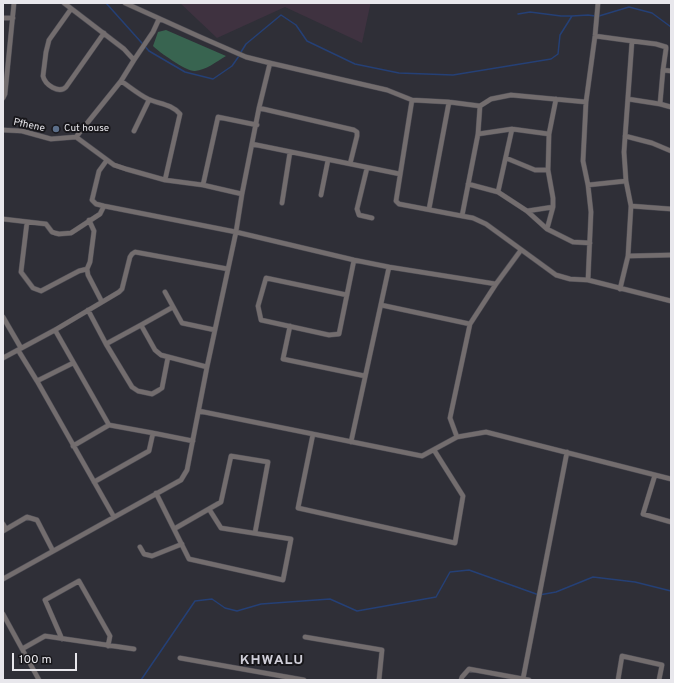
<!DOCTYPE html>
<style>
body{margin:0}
#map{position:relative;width:674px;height:683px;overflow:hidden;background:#2f2f37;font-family:Overpass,sans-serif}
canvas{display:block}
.frame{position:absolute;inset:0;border:4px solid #e8e7ec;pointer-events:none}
.scale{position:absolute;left:12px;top:653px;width:65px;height:18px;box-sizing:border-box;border:2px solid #e8e7ec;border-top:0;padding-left:5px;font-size:12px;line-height:14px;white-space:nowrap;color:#e8e7ec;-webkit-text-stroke:3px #18171b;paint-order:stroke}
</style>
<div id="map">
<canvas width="674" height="683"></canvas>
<div class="frame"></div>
<div class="scale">100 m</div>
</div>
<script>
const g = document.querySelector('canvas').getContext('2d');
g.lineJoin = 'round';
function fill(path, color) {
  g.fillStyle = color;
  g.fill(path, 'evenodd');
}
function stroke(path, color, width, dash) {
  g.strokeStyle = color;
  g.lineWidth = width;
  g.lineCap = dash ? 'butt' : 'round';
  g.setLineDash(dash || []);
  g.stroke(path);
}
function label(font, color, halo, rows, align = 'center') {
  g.font = font + ' Overpass,sans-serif';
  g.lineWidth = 4;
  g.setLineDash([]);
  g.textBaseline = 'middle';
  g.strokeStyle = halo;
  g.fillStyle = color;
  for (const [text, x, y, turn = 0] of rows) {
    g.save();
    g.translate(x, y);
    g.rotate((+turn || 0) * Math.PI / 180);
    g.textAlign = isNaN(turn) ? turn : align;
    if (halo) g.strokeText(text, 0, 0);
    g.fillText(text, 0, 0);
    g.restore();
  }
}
fill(new Path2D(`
 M180,3H370V6L362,43L285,7L217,38Z`), '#3f3240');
fill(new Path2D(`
 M166,30L226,56C216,62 206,70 195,71C187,72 159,52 153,46L158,32Z`), '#386450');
stroke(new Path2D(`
 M106,3L149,51L185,72L213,79L232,66L239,56
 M518,14L530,12L561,16H572
 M599,16L629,7L652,13L671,27
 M241,52L246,44L281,15L296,25L307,41L355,64L399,73L453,75L551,59L558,54L560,35L572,16L588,15L595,16
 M141,680L195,601L212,599L225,608L237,611L261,604L330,599L357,611L436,597L450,572L469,570L539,595L556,592L593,577L635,582L671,591`), '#254076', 1.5);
const minor = new Path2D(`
 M64,3L124,49L134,60
 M125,3L198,36L246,57L270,63L387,90L412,100
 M71,9L49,40L46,52L43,76C45,85 59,94 66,87L104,33
 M3,18H13
 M595,36L632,41L656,44L666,47V49L663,70L660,104
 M663,70L671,71
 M121,81C130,87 138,94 148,99C159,104 172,104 180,114L165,180
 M3,98L5,94L14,3
 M628,99L660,104L671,107
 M586,102L511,95L491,99L480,106L449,102L412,100L396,201L399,204L462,216L473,218L486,224L556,275L570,279L588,280L671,301
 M259,108L354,130L357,132V136L350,164
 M3,130L22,131L51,139L76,137
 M134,131L149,100
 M478,134L512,129L549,134
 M625,136L652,143L671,151
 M76,137L114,165L126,169L165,180L203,185L242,194
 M76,137L121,81L134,60L153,32L159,19
 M252,144L400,174
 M506,158L535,170H548
 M107,160L99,171L92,200L96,204L104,206L236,232L354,260L389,267L496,284L521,250
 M367,168L357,209L359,215L372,218
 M468,184L498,192L527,211L547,229L573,242L590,243
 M203,185L218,117L257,125
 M588,185L626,181
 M498,192L512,129
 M321,195L328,160
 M282,203L290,152
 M631,206L671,209
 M429,209L449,102
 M527,211L553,207
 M462,216L478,134L480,106
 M3,219L46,224L52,232L55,233L59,234L71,233L100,214L104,206
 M89,220L94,231L90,262L87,269L88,275L102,302
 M27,222L21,272L33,288L41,291L79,271L87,269
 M547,229L553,207V198L548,170L549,134L556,99
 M628,256L671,255
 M588,280L591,212L588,185L583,161L586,102L595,36L598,3
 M620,289L628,256L631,206L626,181L624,152L632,41
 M165,292L182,323L215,330
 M347,295L266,278L258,306L261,320L329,335L339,334L354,260
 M381,305L470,324L450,418L457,437
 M88,310L106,344L141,325L173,307
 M3,317L21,348
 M470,324L496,284
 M141,325L155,350L161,355L207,367
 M290,326L283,359L365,376
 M55,330L109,425L153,433L193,441
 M106,344L132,387L138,391L152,394L159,390L162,388L168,357
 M18,350L37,381
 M3,358L55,330L119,292L122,289L130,257L132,254L135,252L228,269
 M73,363L37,381L114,517
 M199,411L422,456L457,437L486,432L671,479
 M313,434L298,508L455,543L463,496L434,450
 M351,442L389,267
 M73,446L109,425
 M655,475L643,514L671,522
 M94,482L149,451L153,433
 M156,493L189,559L283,580L291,539L221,528L209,509
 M3,524L6,529
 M174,529L221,502L231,456L268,462L255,533
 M3,531L27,517L37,520L53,551
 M140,547L144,554L152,556L182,544
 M3,579L181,480L187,470L207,367L236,232L242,194L259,108L270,63
 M3,614L39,680
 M305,637L382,650L379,680
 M62,639L45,600L79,581L110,636L108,646
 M22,649L45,636L134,649
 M180,658L304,680
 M523,679L567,452
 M461,680L462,677L469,669L529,680
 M618,680L622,656L662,665L659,680`);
stroke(minor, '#4d4c54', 5.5);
stroke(minor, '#736d6e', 4.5);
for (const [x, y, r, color] of [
 [56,129,4,"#5c6f8a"]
]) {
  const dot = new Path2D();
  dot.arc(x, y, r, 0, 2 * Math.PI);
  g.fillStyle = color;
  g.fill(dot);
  stroke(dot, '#18171b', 1.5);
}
label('10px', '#e8e7ec', '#18171b', [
 ["Pfhene",29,126,12]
]);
label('10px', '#e8e7ec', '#18171b', [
 ["Cut house",64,129]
], 'left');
g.letterSpacing = '1px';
label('bold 14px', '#d0cfd9', '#18171b', [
 ["KHWALU",272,661]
]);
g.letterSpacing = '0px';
</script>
